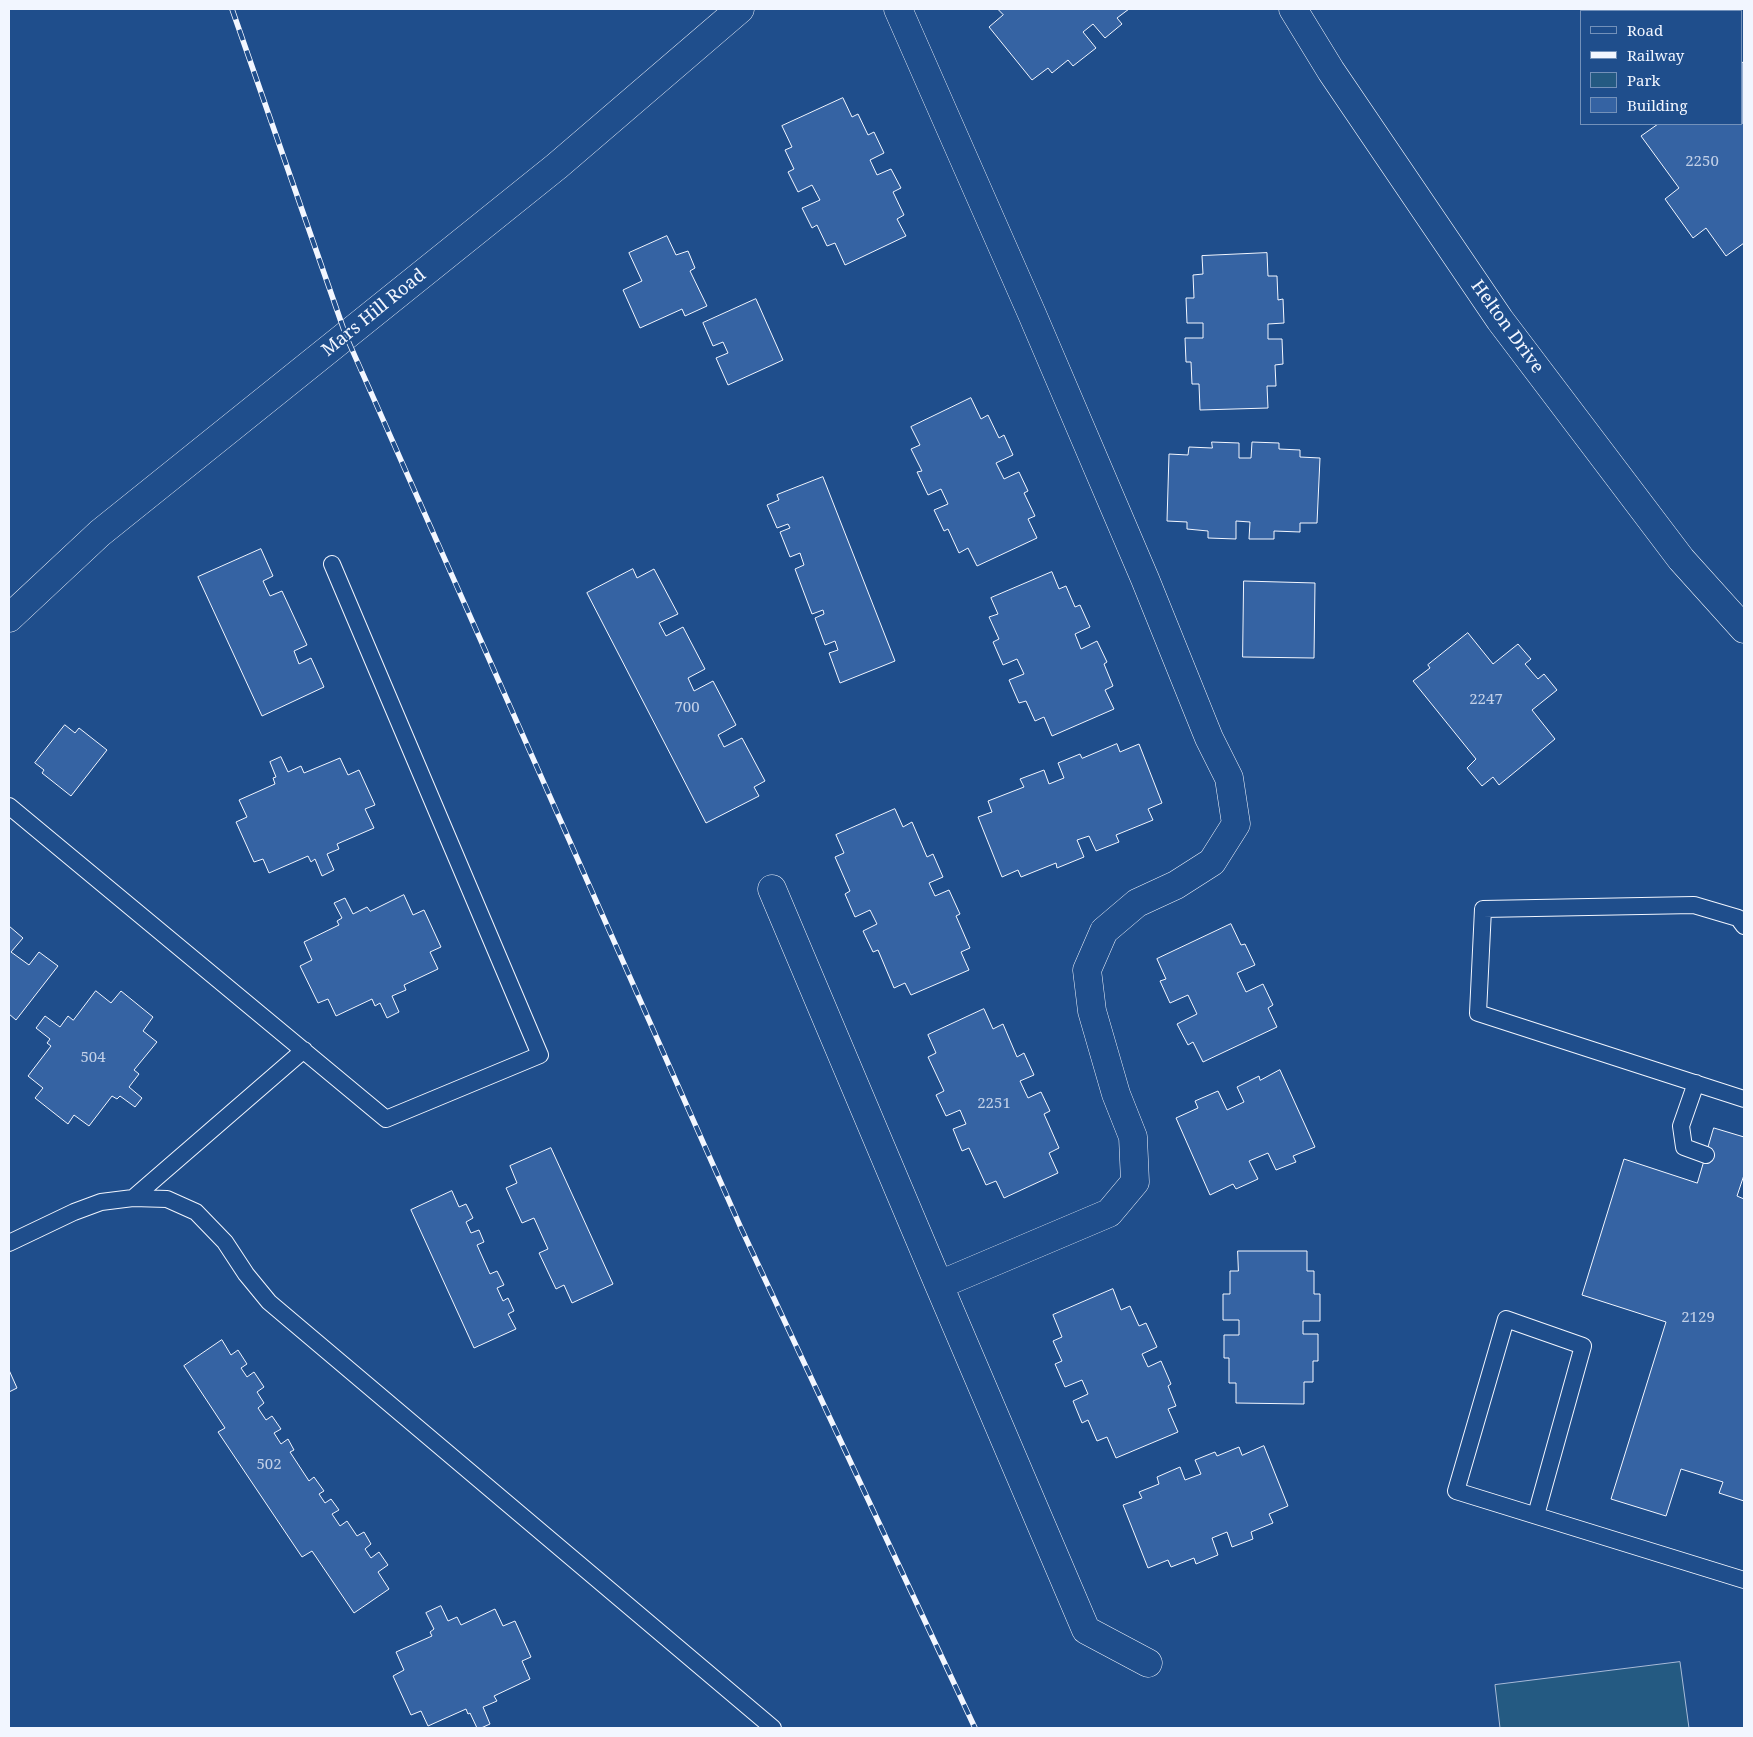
<!DOCTYPE html>
<style>
body{margin:0}
#map{position:relative;width:1753px;height:1737px;overflow:hidden;background:#1f4e8c;font-family:"Noto Serif",serif}
canvas{display:block}
.frame{position:absolute;inset:0;border:10px solid #f2f6ff;pointer-events:none}
.legend{position:absolute;left:1580px;top:10px;width:162px;height:115px;box-sizing:border-box;background:#1f4e8c;border:1px solid #7391ba;margin:0;padding:6px 9px;list-style:none;font-size:15px;color:#f2f6ff}
.legend li{display:flex;align-items:center;gap:10px;height:25px}
.legend b{width:25px;border:1px solid #7391ba}
</style>
<div id="map">
<canvas width="1753" height="1737"></canvas>
<div class="frame"></div>
<ul class="legend">
<li><b style="height:6px;background:#1f4e8c"></b>Road</li>
<li><b style="height:6px;background:#f2f6ff"></b>Railway</li>
<li><b style="height:14px;background:#245a82"></b>Park</li>
<li><b style="height:14px;background:#3563a3"></b>Building</li>
</ul>
</div>
<script>
const g = document.querySelector('canvas').getContext('2d');
g.lineJoin = 'round';
function fill(path, color) {
  g.fillStyle = color;
  g.fill(path, 'evenodd');
}
function stroke(path, color, width, dash) {
  g.strokeStyle = color;
  g.lineWidth = width;
  g.lineCap = dash ? 'butt' : 'round';
  g.setLineDash(dash || []);
  g.stroke(path);
}
function label(font, color, halo, rows, align = 'center') {
  g.font = font + ' "Noto Serif",serif';
  g.lineWidth = 4;
  g.setLineDash([]);
  g.textBaseline = 'middle';
  g.strokeStyle = halo;
  g.fillStyle = color;
  for (const [text, x, y, turn = 0] of rows) {
    g.save();
    g.translate(x, y);
    g.rotate((+turn || 0) * Math.PI / 180);
    g.textAlign = isNaN(turn) ? turn : align;
    if (halo) g.strokeText(text, 0, 0);
    g.fillText(text, 0, 0);
    g.restore();
  }
}
const green = new Path2D(`
 M1680,1662L1689,1728H1500L1495,1685Z`);
fill(green, '#245a82');
stroke(green, '#a8bbd7', 1);
const building = new Path2D(`
 M998,9H1129L1117,18L1122,24L1105,38L1093,24L1083,32L1096,48L1073,66L1068,60L1052,73L1048,68L1032,80L989,27L1003,15Z
 M1744,62V243L1726,256L1706,228L1693,238L1665,199L1679,188L1641,136L1658,124H1742V63Z
 M843,98L852,117L858,114L868,135L874,132L884,153L870,160L877,175L891,169L901,188L893,192L904,215L897,219L906,236L845,265L835,243L827,246L817,225L812,228L802,208L820,200L812,185L798,192L788,172L794,169L785,150L792,147L782,126Z
 M667,236L676,255L688,251L695,268L690,271L707,306L685,316L682,309L640,328L623,290L642,281L629,253Z
 M1267,253L1268,276H1277L1278,300L1283,299L1284,323L1268,324V339H1282L1283,364L1275,365L1276,386H1267L1268,408L1200,410L1199,384H1192L1191,362H1186L1185,338H1203V323H1187L1186,298H1194L1193,275L1203,274L1202,256Z
 M756,299L783,360L728,385L716,358L728,353L723,342L713,346L703,323Z
 M971,398L981,419L988,415L999,438L1004,435L1013,455L996,463L1004,479L1019,472L1028,491L1024,493L1035,516L1028,519L1037,538L977,566L968,548L959,553L948,529L944,531L934,510L948,504L941,489L928,495L917,472L922,471L911,449L920,445L911,427Z
 M1212,442L1239,443V458H1251L1252,442L1279,443V449L1300,450V457L1320,458L1317,523H1300V532L1274,531V539H1249L1250,522L1236,521V539L1208,538V531L1187,529V522L1167,521L1169,454L1188,455L1189,447L1212,448Z
 M823,477L895,661L840,683L829,653L838,650L835,641L825,645L815,618L824,614L823,610L812,614L795,569L804,565L800,553L790,557L780,532L790,528L788,524L777,528L767,505L779,500L777,495Z
 M261,549L273,576L263,581L270,596L282,591L307,645L294,651L299,664L311,658L324,687L262,716L198,577Z
 M633,569L637,578L654,569L678,614L659,623L666,636L683,627L705,669L688,678L694,691L713,681L736,725L718,735L724,747L742,738L765,781L754,787L759,796L706,823L587,593Z
 M1052,572L1059,589L1066,586L1075,607L1080,605L1090,627L1075,634L1081,649L1097,641L1107,662L1104,664L1113,686L1105,690L1114,709L1052,736L1044,717L1035,721L1026,701L1019,703L1009,680L1024,674L1017,659L1003,665L993,642L999,639L989,617L998,614L991,598Z
 M1244,581L1315,583L1314,658L1243,657Z
 M1468,633L1493,664L1518,644L1531,659L1525,664L1538,679L1544,674L1557,690L1532,710L1555,739L1499,785L1493,777L1482,786L1467,768L1476,759L1413,681L1430,668L1428,665Z
 M65,725L75,733L79,728L107,750L71,796L42,773L44,770L35,763Z
 M1117,744L1120,752L1139,744L1162,803L1148,809L1153,820L1116,835L1119,842L1096,851L1089,836L1077,840L1084,857L1057,868L1056,863L1021,877L1018,870L1002,877L978,817L992,812L988,801L1024,787L1020,779L1044,770L1049,784L1064,778L1058,763L1080,754L1082,758Z
 M281,757L288,772L301,766L304,773L340,758L348,775L359,770L375,805L365,809L374,828L337,844L339,849L327,854L334,870L322,876L315,859L311,862L308,856L269,873L263,859L254,862L236,822L247,817L239,800L275,784L273,778L276,777L270,762Z
 M895,809L903,827L912,822L927,857L933,854L943,877L929,883L935,896L949,890L960,914L956,916L970,948L961,952L969,970L911,995L905,983L894,988L878,950L873,952L863,931L877,924L870,910L855,917L845,894L850,891L835,857L844,853L836,835Z
 M404,895L413,915L424,910L441,947L430,952L438,969L404,985L406,990L392,996L399,1012L387,1018L380,1003L375,1006L372,999L336,1016L328,999L318,1003L300,966L312,960L304,942L339,925L337,921L342,918L334,903L345,898L353,914L367,907L370,911Z
 M1231,924L1241,945L1245,944L1255,965L1237,973L1246,992L1263,984L1273,1005L1268,1008L1277,1027L1203,1062L1193,1042L1188,1045L1177,1024L1197,1014L1188,995L1170,1003L1160,981L1166,979L1157,959Z
 M9,926L23,938L11,952L29,965L39,952L58,966L16,1020L9,1014Z
 M96,991L111,1003L121,991L153,1017L143,1031L157,1042L134,1070L139,1074L129,1087L142,1098L135,1107L120,1096L117,1099L112,1096L89,1126L74,1115L68,1124L35,1098L43,1088L28,1076L51,1046L47,1043L50,1039L36,1028L45,1016L60,1027L68,1016L73,1020Z
 M984,1009L993,1029L1003,1024L1017,1057L1024,1053L1034,1075L1020,1081L1028,1098L1041,1092L1050,1111L1044,1114L1059,1148L1049,1153L1058,1173L1004,1198L996,1181L986,1185L969,1148L962,1151L953,1129L966,1124L960,1110L946,1116L936,1095L944,1091L928,1057L936,1053L928,1035Z
 M1280,1070L1315,1147L1293,1156L1296,1162L1276,1170L1268,1153L1249,1161L1258,1179L1236,1189L1233,1184L1210,1195L1176,1118L1198,1108L1195,1101L1218,1091L1227,1110L1244,1102L1237,1087L1259,1076L1260,1080Z
 M1714,1128L1744,1137V1175L1737,1196L1744,1199V1501L1719,1493L1723,1482L1681,1469L1666,1516L1611,1499L1666,1322L1582,1295L1624,1159L1697,1183Z
 M551,1148L613,1284L572,1303L564,1285L556,1289L539,1253L548,1249L534,1218L522,1223L506,1188L517,1183L510,1166Z
 M452,1191L459,1207L466,1204L473,1218L466,1222L471,1233L479,1230L484,1242L477,1245L490,1274L497,1271L504,1285L497,1288L503,1301L508,1298L514,1311L508,1314L516,1329L474,1348L411,1210Z
 M1238,1251H1307V1271H1314V1294H1320V1321H1303V1334H1318V1361H1313V1382H1304V1404L1236,1403V1383H1229V1358H1224V1335H1239V1320H1223V1294H1230V1271H1238Z
 M1113,1289L1121,1310L1130,1306L1139,1326L1146,1323L1157,1347L1142,1354L1148,1367L1161,1361L1171,1384L1168,1386L1176,1406L1168,1409L1178,1432L1116,1458L1107,1437L1097,1441L1088,1420L1082,1423L1073,1401L1088,1394L1082,1380L1065,1387L1055,1364L1062,1361L1053,1341L1062,1337L1053,1315Z
 M222,1340L231,1355L238,1350L247,1364L241,1368L247,1377L254,1372L264,1387L257,1392L264,1403L258,1408L266,1420L272,1416L281,1429L274,1433L281,1444L288,1439L294,1450L290,1452L309,1481L314,1477L324,1491L319,1494L325,1503L331,1499L339,1510L332,1514L340,1526L347,1521L357,1536L364,1532L371,1544L365,1549L371,1558L379,1552L388,1565L378,1572L389,1589L354,1613L312,1551L302,1557L218,1432L225,1428L184,1366Z
 M9,1370L17,1388L9,1392Z
 M1264,1446L1288,1506L1269,1514L1273,1523L1251,1532L1253,1539L1232,1547L1227,1532L1212,1538L1218,1555L1196,1564L1194,1558L1171,1567L1168,1560L1148,1568L1123,1505L1142,1498L1139,1492L1159,1484L1157,1477L1180,1467L1185,1480L1201,1474L1195,1460L1215,1452L1217,1456L1239,1447L1242,1455Z
 M441,1606L448,1621L457,1617L461,1625L495,1609L503,1626L515,1621L531,1657L522,1661L530,1679L494,1696L497,1701L483,1707L490,1724L481,1728H477L470,1713L468,1714L466,1709L428,1726L421,1711L411,1715L393,1676L404,1670L396,1652L432,1636L430,1632L434,1629L426,1613Z`);
fill(building, '#3563a3');
stroke(building, '#f2f6ff', 1);
const service = new Path2D(`
 M9,806L386,1119L540,1055L332,564
 M1744,926L1738,918L1694,905L1483,909L1478,1013L1744,1099
 M1696,1083L1681,1126L1684,1147L1706,1155
 M133,1198L304,1050
 M9,1243L74,1212L101,1202L133,1198L167,1199L196,1212L225,1242L246,1274L269,1302L773,1728
 M1536,1515L1583,1346L1506,1319L1456,1491L1744,1580`);
const minor = new Path2D(`
 M898,9L1032,314L1145,579L1209,738L1229,778L1236,824L1212,862L1176,885L1137,903L1104,931L1087,970L1092,1011L1116,1094L1133,1137L1135,1182L1109,1213L939,1285L1086,1630L1148,1663
 M772,889L939,1285`);
const tertiary = new Path2D(`
 M9,618L100,533L557,166L740,9`);
const primary = new Path2D(`
 M1293,9L1331,71L1500,320L1681,559L1744,629`);
stroke(service, '#f2f6ff', 18);
stroke(minor, '#f2f6ff', 29);
stroke(tertiary, '#f2f6ff', 29);
stroke(primary, '#f2f6ff', 29);
stroke(service, '#1f4e8c', 16);
stroke(minor, '#1f4e8c', 28);
stroke(tertiary, '#1f4e8c', 28);
stroke(primary, '#1f4e8c', 28);
const rail = new Path2D(`
 M232,9L346,336L741,1228L975,1728`);
stroke(rail, '#f2f6ff', 5.5);
stroke(rail, '#1f4e8c', 4, [11]);
label('15px', '#c3d1e8', null, [
 ["2250",1702,162],
 ["2247",1486,700],
 ["700",687,708],
 ["504",93,1058],
 ["2251",994,1104],
 ["2129",1698,1318],
 ["502",269,1465]
]);
label('18px', '#f2f6ff', '#1f4e8c', [
 ["Mars Hill Road",374,313,-39],
 ["Helton Drive",1507,327,54]
]);
</script>
